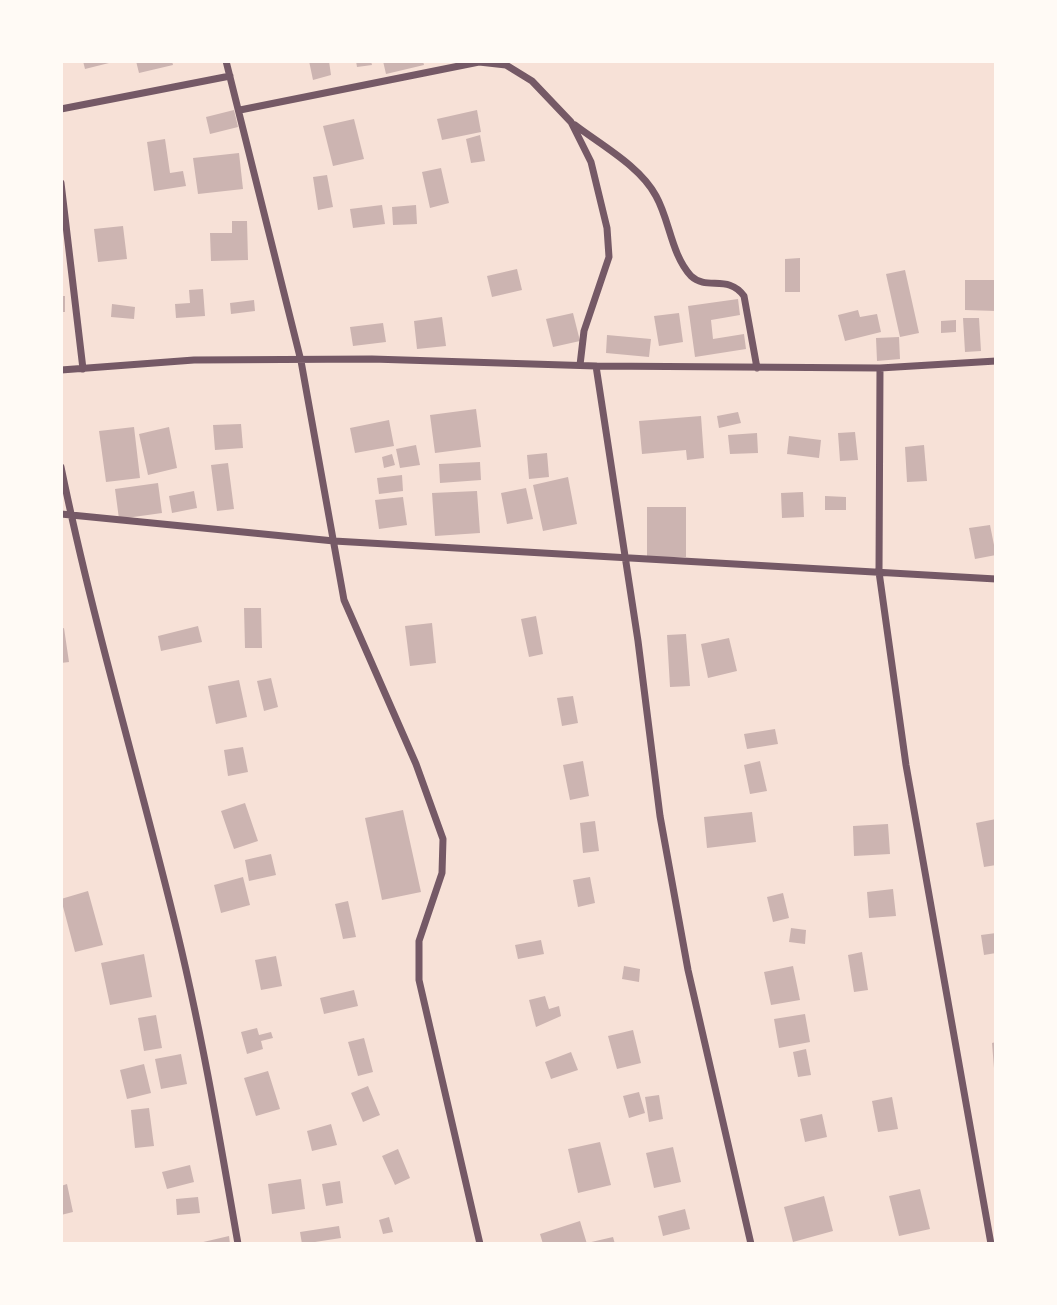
<!DOCTYPE html>
<style>
body{margin:0}
#map{position:relative;width:1057px;height:1305px;overflow:hidden;background:#f7e1d7;font-family:Overpass,sans-serif}
canvas{display:block}
.frame{position:absolute;inset:0;border:63px solid #fffaf5;pointer-events:none}
</style>
<div id="map">
<canvas width="1057" height="1305"></canvas>
<div class="frame"></div>
</div>
<script>
const g = document.querySelector('canvas').getContext('2d');
g.lineJoin = 'round';
function fill(path, color) {
  g.fillStyle = color;
  g.fill(path, 'evenodd');
}
function stroke(path, color, width, dash) {
  g.strokeStyle = color;
  g.lineWidth = width;
  g.lineCap = dash ? 'butt' : 'round';
  g.setLineDash(dash || []);
  g.stroke(path);
}
fill(new Path2D(`
 M83,61H113V62L85,69Z
 M136,61H172L173,65L139,73Z
 M309,61H329L331,75L313,80Z
 M356,61H371L372,65L357,67Z
 M383,61H423L424,65L386,74Z
 M234,110L238,127L210,134L206,117Z
 M477,110L481,132L442,140L437,119Z
 M354,119L364,159L333,166L323,126Z
 M480,135L485,161L471,163L466,139Z
 M165,139L170,173L183,171L186,186L154,191L147,142Z
 M239,153L243,189L198,194L193,158Z
 M441,168L449,203L430,208L422,172Z
 M327,175L333,207L318,210L313,177Z
 M382,205L385,224L353,228L350,209Z
 M416,205L417,224L393,225L392,207Z
 M232,221H247L248,260L211,261L210,233H232Z
 M123,226L127,259L98,262L94,229Z
 M800,258V292H785V259Z
 M517,269L522,290L492,297L487,276Z
 M905,270L919,333L900,337L886,274Z
 M965,280H996V311L965,310Z
 M203,289L205,316L176,318L175,304L190,303L189,290Z
 M61,296H65V312H61Z
 M738,299L740,315L711,320L713,339L744,334L746,349L695,357L688,306Z
 M254,300L255,311L231,314L230,303Z
 M112,304L135,307L134,319L111,317Z
 M858,310L860,317L877,314L881,332L845,341L838,315Z
 M573,313L580,341L553,347L546,319Z
 M679,313L683,342L659,346L654,316Z
 M442,317L446,346L417,349L414,321Z
 M963,318H979L981,351L965,352Z
 M956,320V332L941,333V321Z
 M383,323L386,342L353,346L350,327Z
 M607,335L651,339L649,357L606,353Z
 M899,337L900,359L877,361L876,338Z
 M476,409L481,447L435,453L430,415Z
 M738,412L741,423L719,428L717,416Z
 M701,416L704,458L687,460L686,450L642,454L639,421Z
 M389,420L394,446L355,453L350,428Z
 M241,424L243,448L215,450L213,425Z
 M134,427L140,478L106,482L99,431Z
 M169,427L177,468L148,475L139,434Z
 M855,432L858,460L840,461L838,433Z
 M757,433L758,453L730,454L728,435Z
 M789,436L821,440L819,458L787,454Z
 M416,445L420,465L400,468L396,449Z
 M924,445L927,481L907,482L905,447Z
 M547,453L549,477L529,479L527,455Z
 M392,454L395,465L384,468L382,457Z
 M480,462L481,480L440,483L439,464Z
 M228,463L234,509L217,511L211,465Z
 M402,475L403,491L379,494L377,478Z
 M568,477L577,524L543,531L533,485Z
 M158,483L162,513L119,519L115,489Z
 M526,488L533,519L507,524L501,493Z
 M194,491L197,508L172,513L169,496Z
 M477,491L480,533L435,536L432,493Z
 M803,492L804,517L782,518L781,493Z
 M825,496L846,497V510H825Z
 M403,497L407,525L379,529L375,500Z
 M647,507H686V557H647Z
 M990,525L996,555L975,559L969,528Z
 M244,608H261L262,648H245Z
 M536,616L543,654L529,657L521,619Z
 M432,623L436,663L410,666L405,626Z
 M198,626L202,642L161,651L158,636Z
 M64,628L69,662L61,663V629Z
 M686,634L690,686L670,687L667,635Z
 M729,638L737,671L708,678L701,644Z
 M271,678L278,707L264,711L257,681Z
 M239,680L247,717L216,724L208,686Z
 M573,696L578,723L562,726L557,698Z
 M775,729L778,744L747,749L744,734Z
 M243,747L248,772L228,776L224,750Z
 M583,761L589,796L570,800L563,765Z
 M760,761L767,791L750,794L744,765Z
 M245,803L258,841L234,849L221,811Z
 M403,810L421,892L382,900L365,818Z
 M752,812L756,842L707,848L704,817Z
 M996,819V865L984,867L976,823Z
 M595,821L599,851L583,853L580,823Z
 M888,824L890,854L854,856L853,826Z
 M271,854L276,875L249,881L245,860Z
 M243,877L250,905L221,913L214,885Z
 M590,877L595,903L578,907L573,880Z
 M893,889L896,916L869,918L867,892Z
 M88,891L103,945L75,952L61,899Z
 M783,893L789,918L773,922L767,897Z
 M348,901L356,937L343,939L335,904Z
 M791,928L806,930L805,944L789,942Z
 M996,933V953L984,955L981,935Z
 M541,940L544,954L518,959L515,945Z
 M862,952L868,990L854,992L848,955Z
 M144,954L152,997L110,1005L101,963Z
 M276,956L282,986L261,990L255,960Z
 M624,966L640,969L639,982L622,979Z
 M793,966L800,1000L771,1005L764,972Z
 M354,990L358,1006L324,1014L320,998Z
 M545,996L549,1009L559,1006L561,1016L536,1027L529,1000Z
 M805,1014L810,1042L779,1048L774,1019Z
 M156,1015L162,1048L144,1051L138,1018Z
 M257,1028L259,1035L271,1032L273,1038L261,1041L263,1049L247,1054L241,1032Z
 M633,1030L641,1063L617,1069L608,1036Z
 M364,1038L373,1072L358,1076L348,1042Z
 M996,1042V1068H994L992,1043Z
 M806,1049L811,1075L798,1077L793,1052Z
 M571,1052L578,1070L551,1079L545,1062Z
 M181,1054L187,1084L161,1089L155,1059Z
 M144,1064L151,1093L127,1099L120,1070Z
 M268,1071L280,1109L256,1116L244,1078Z
 M368,1086L380,1115L363,1122L351,1093Z
 M639,1092L645,1113L629,1118L623,1096Z
 M659,1095L663,1119L649,1122L645,1097Z
 M892,1097L898,1129L878,1132L872,1101Z
 M149,1108L154,1146L135,1148L131,1110Z
 M822,1114L827,1137L805,1142L800,1119Z
 M331,1124L337,1145L312,1151L307,1131Z
 M600,1142L611,1185L578,1193L568,1149Z
 M673,1147L681,1182L654,1188L646,1153Z
 M398,1149L410,1178L395,1185L382,1156Z
 M190,1165L194,1182L167,1189L162,1172Z
 M301,1179L305,1209L272,1214L268,1184Z
 M340,1181L343,1203L326,1206L322,1184Z
 M67,1184L73,1212L61,1215V1186Z
 M920,1189L930,1229L899,1236L889,1196Z
 M824,1196L833,1231L793,1242L784,1207Z
 M198,1197L200,1213L177,1215L176,1199Z
 M685,1209L690,1229L663,1236L658,1216Z
 M389,1217L393,1232L383,1234L379,1220Z
 M580,1221L587,1244H543L540,1234Z
 M339,1226L341,1238L302,1244L300,1232Z
 M229,1236L230,1244H200L199,1243Z
 M613,1237L615,1244H587V1243Z`), '#ccb4b1');
stroke(new Path2D(`
 M226,61L301,361L344,600L416,764L443,839L442,873L419,941V980L480,1244
 M61,109L230,76
 M240,110L479,62L506,65L532,81L571,122L591,162L607,228L609,257L584,331L580,365
 M575,125C601,145 640,166 656,196C670,221 671,254 691,276C707,291 728,274 744,296L757,368
 M61,183L83,369
 M596,366L638,641L660,816L688,970L751,1244
 M880,368L879,572L906,765L991,1244
 M61,370L194,360L372,359L596,366L880,368L996,361
 M61,467C92,618 136,765 173,915C200,1023 219,1134 238,1244
 M61,514L334,541L996,579`), '#755966', 7);
</script>
